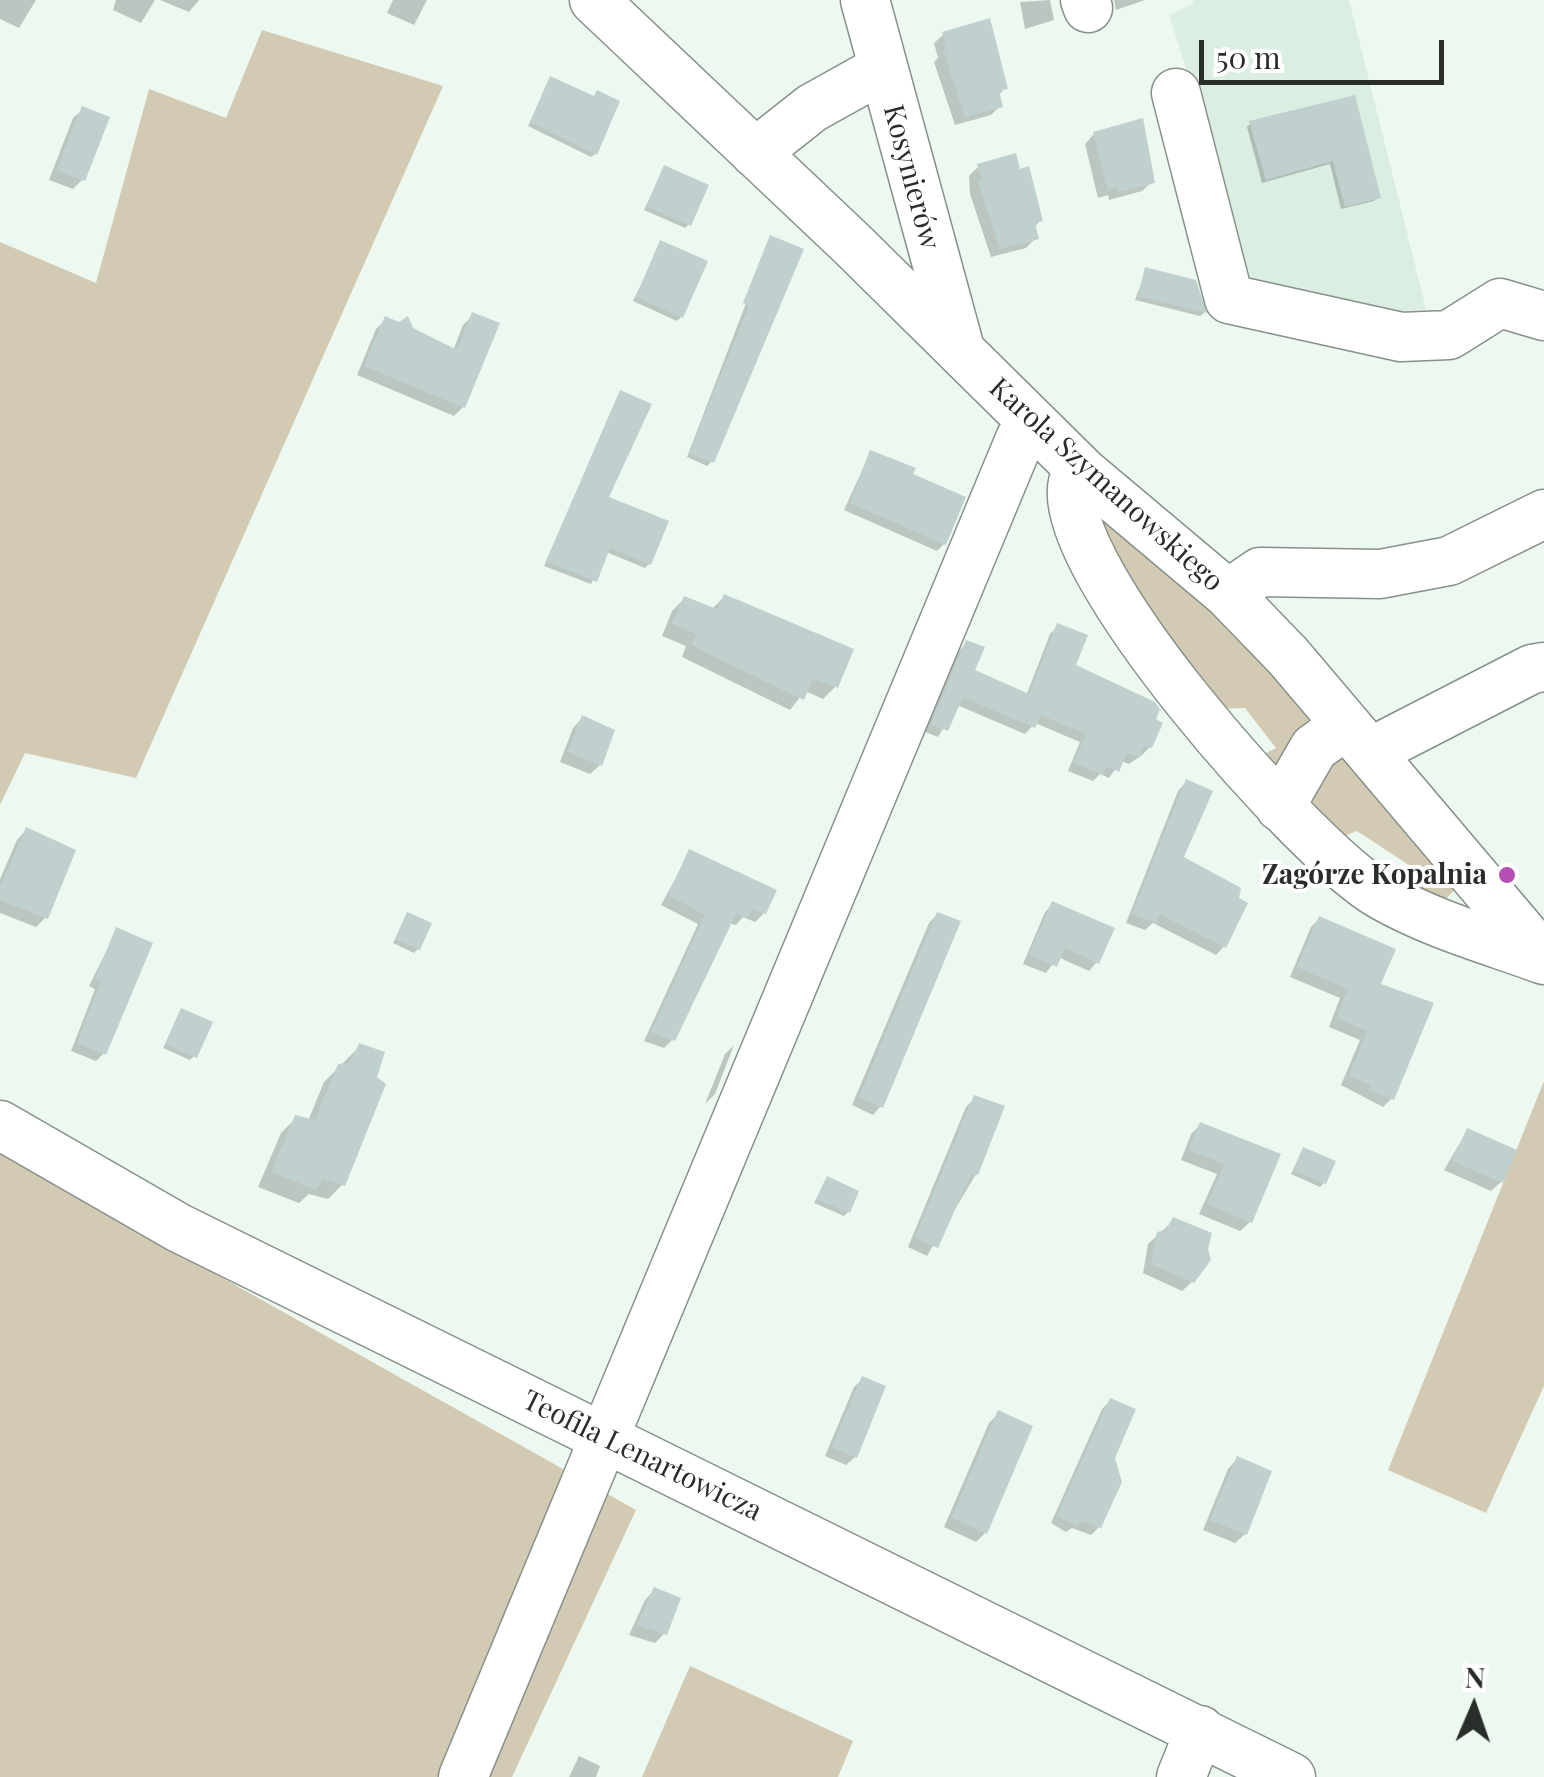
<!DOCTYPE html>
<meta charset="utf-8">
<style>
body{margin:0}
#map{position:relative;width:1544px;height:1777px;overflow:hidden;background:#ecf8f0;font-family:"Playfair Display",serif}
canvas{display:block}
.north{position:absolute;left:1424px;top:1657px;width:100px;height:100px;-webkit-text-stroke:8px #fff;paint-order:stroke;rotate:2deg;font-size:28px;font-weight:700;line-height:40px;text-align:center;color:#292e2b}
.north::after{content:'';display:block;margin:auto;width:35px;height:45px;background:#292e2b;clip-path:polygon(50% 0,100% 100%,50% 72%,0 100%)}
.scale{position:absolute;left:1199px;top:40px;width:245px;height:45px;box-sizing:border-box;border:5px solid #292e2b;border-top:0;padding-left:12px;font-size:30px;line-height:35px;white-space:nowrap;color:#292e2b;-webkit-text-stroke:8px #fff;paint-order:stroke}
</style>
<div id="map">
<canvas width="1544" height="1777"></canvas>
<div class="north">N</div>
<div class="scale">50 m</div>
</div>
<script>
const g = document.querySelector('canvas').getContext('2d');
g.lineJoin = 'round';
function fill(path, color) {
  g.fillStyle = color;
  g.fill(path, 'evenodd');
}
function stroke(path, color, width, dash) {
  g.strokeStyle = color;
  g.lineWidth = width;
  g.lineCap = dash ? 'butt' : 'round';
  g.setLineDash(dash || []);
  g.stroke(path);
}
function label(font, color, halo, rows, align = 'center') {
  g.font = font + ' "Playfair Display",serif';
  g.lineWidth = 8;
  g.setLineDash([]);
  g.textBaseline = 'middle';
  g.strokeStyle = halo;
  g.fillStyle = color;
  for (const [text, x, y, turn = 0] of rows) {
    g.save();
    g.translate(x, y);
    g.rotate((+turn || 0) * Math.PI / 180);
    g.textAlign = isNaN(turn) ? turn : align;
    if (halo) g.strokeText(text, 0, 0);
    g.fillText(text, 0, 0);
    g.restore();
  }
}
fill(new Path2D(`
 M1193,0H1349L1426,309L1376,314L1242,276L1223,182L1169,15L1193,4Z`), '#daeee1');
fill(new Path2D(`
 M262,30L443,86L136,778L25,753L0,805V242L96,283L149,89L226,118Z
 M1088,503L1223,609L1309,715L1304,735L1273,778L1254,759L1276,748L1245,708L1214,709L1202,695L1207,683L1187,659L1171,658Z
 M1350,758L1458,886L1443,902L1395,887L1418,871L1357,831L1334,840L1314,810L1311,788L1334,760Z
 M1544,1081V1386L1486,1513L1388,1470Z
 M0,1153L636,1510L512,1777H0Z
 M690,1666L853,1741L838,1777H642Z`), '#d3cab3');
fill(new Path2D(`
 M0,0H36L19,28L0,19Z
 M116,0H155L141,23L113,10Z
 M160,0H199L189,12Z
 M393,0H427L414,25L387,13Z
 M1050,0L1054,20L1025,29L1020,2Z
 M1114,0H1145L1116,10Z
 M944,34L1005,88L998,96L1000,106L991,115L955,125L934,62L938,58L934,43Z
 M550,79L595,154L591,157L528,126Z
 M1354,98L1378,197L1374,201L1341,209L1330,164L1262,183L1247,127L1251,123Z
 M83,109L82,180L73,189L49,180L73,118Z
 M1094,134L1152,182L1142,191L1109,200L1108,195L1098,198L1085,144Z
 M979,166L1041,220L1033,228L1036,238L1026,248L991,257L970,194L969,176Z
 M664,168L689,224L685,228L644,210Z
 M771,238L711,462L707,466L687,457Z
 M661,243L681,317L677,321L633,301Z
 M1146,270L1190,281L1204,313L1200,316L1135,300Z
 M473,315L463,407L454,416L357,375L376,329L386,319L453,351L463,325Z
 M621,393L606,498L649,564L645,568L606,552L591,584L544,566Z
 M870,453L910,476L944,544L937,551L844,510Z
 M724,597L835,687L823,699L805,691L790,710L682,657L686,646L662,636L672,611L684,599L712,609Z
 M1058,626L1072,666L1150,747L1142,755L1129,764L1121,761L1109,778L1100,774L1093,781L1068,771L1080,742L1035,723L1025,734L957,705L938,737L925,732L959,651L967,643L972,671L1026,696L1050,634Z
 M582,718L600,765L590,774L560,762L573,728Z
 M1186,782L1181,858L1224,946L1216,955L1153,923L1145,930L1126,923L1178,791Z
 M26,830L46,917L36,927L0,913V879L17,840Z
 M690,852L764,913L755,922L743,917L736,925L729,923L673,1039L664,1048L644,1041L698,924L661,905Z
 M1053,904L1097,962L1089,971L1058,957L1046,973L1023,964L1045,912Z
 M407,915L418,949L414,953L393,943Z
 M937,915L881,1106L873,1115L852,1105L929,923Z
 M1320,918L1378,985L1392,1098L1383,1107L1341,1085L1360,1040L1329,1027L1340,998L1290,977L1311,927Z
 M117,930L104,1053L96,1061L71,1051L95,989L89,986Z
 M182,1011L194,1056L190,1060L163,1048Z
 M734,1045L715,1094L705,1104L725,1054Z
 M360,1046L343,1184L328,1199L309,1194L299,1203L258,1187L281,1133L296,1118L308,1121L324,1082Z
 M975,1098L976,1174L927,1256L908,1247L966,1107Z
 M1200,1125L1278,1156L1250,1222L1240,1231L1199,1214L1217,1174L1181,1160L1191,1134Z
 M1467,1131L1501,1182L1491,1191L1444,1170Z
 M1303,1150L1324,1183L1320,1187L1291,1174Z
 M827,1179L848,1212L844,1216L814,1203Z
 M1174,1220L1192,1282L1182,1291L1143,1273L1148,1244Z
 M863,1379L855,1457L846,1465L825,1456L854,1387Z
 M1110,1401L1112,1457L1099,1527L1091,1535L1072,1528L1066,1532L1051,1523L1102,1409Z
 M999,1413L985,1533L976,1542L944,1527L989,1423Z
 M1237,1459L1245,1534L1235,1543L1203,1530L1228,1469Z
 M654,1590L665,1633L655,1643L629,1635L645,1600Z
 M579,1756L600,1766L596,1777H569Z`), '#0003');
fill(new Path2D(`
 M990,18L1008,89L999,91L1003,107L965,117L943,50L947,49L942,32Z
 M550,76L594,96L597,90L620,101L597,155L530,122Z
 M1355,95L1381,198L1345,207L1333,161L1266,180L1249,121Z
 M82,106L110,117L85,181L57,170Z
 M1143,118L1155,183L1118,192L1117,187L1108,190L1093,132Z
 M1016,153L1020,169L1029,166L1043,221L1035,223L1039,239L1000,249L978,182L982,181L977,164Z
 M664,165L709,185L691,226L646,206Z
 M770,235L804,249L714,463L689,453L749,306L743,303Z
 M660,240L708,261L683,318L636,297Z
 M1145,267L1196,280L1207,313L1138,296Z
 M472,312L500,323L465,408L364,366L385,316L399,322L408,316L413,328L457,350Z
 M620,390L652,404L609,497L669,521L651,565L610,548L597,582L546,561Z
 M870,450L916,468L913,474L966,497L946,545L850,503Z
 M724,594L854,649L838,688L813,678L804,700L700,650L692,644L697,634L672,624L684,596L717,609Z
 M1057,623L1088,635L1076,665L1155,702L1160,709L1156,719L1163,723L1152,748L1144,746L1139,758L1127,753L1119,772L1107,766L1103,775L1074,763L1086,734L1041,715L1035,728L963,697L948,731L931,724L966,640L985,647L975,670L1029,694Z
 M582,715L615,730L602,766L568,752Z
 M1186,779L1213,791L1184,857L1241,888L1239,898L1248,903L1226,948L1160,914L1156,923L1132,914Z
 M26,827L76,850L48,919L0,900V888Z
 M689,849L777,890L766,914L752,909L747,917L736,914L675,1041L651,1032L705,915L668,895Z
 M1052,901L1115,928L1099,964L1065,948L1057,967L1029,955Z
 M407,912L432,923L420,950L395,939Z
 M937,912L961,921L883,1108L859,1097Z
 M1319,916L1396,949L1381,984L1434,1003L1394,1100L1368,1090L1371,1085L1349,1076L1367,1031L1337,1018L1348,989L1297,967Z
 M116,927L153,943L106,1055L77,1043L101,981L95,979Z
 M181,1008L213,1022L197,1058L165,1044Z
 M359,1043L385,1052L377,1077L386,1084L345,1186L323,1179L316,1190L272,1172L295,1115L315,1120L338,1064L350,1063Z
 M974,1095L1005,1106L978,1175L971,1174L938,1248L915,1238Z
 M1200,1122L1281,1154L1252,1223L1207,1204L1225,1164L1189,1150Z
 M1467,1128L1517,1150L1503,1183L1452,1161Z
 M1303,1147L1336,1161L1326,1184L1293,1170Z
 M827,1176L859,1191L850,1213L816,1199Z
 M1173,1217L1212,1233L1208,1249L1211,1260L1194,1283L1151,1264L1157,1232L1166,1230Z
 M862,1376L886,1386L857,1458L832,1447Z
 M1110,1398L1136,1409L1115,1458L1122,1482L1101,1528L1082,1521L1076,1526L1057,1515Z
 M998,1410L1033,1426L987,1534L952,1517Z
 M1237,1456L1272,1471L1247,1535L1210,1520Z
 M654,1587L681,1598L667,1635L637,1625Z`), '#c0d0cf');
const minor = new Path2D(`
 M594,0L853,245L1083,472L1228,594L1288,656L1544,958
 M865,0L960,349
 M1085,0L1088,8
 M1176,93L1229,299L1401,337L1449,335L1500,303L1544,316
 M755,153L812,108L882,69
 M1083,472L1073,482C1051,565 1307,853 1381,895C1431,924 1489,940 1544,960
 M1228,594L1260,572L1380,574L1449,561L1544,514
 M1373,756L1390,742L1532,669L1544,667
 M1280,807L1314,748L1346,725
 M0,1125L179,1228L1291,1777
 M463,1777L1020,439L1032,422
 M1181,1777L1200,1730`);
stroke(minor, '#86918a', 51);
stroke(minor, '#fff', 48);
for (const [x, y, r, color] of [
 [1507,875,10,"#b44fb4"]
]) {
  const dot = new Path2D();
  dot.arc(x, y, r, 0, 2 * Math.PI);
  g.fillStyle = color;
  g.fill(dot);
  stroke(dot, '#fff', 4);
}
label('28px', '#292e2b', '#fff', [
 ["Kosynierów",911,177,75],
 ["Karola Szymanowskiego",1106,485,42],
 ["Teofila Lenartowicza",642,1456,26]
]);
label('bold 28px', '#292e2b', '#fff', [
 ["Zagórze Kopalnia",1487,875]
], 'right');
</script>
